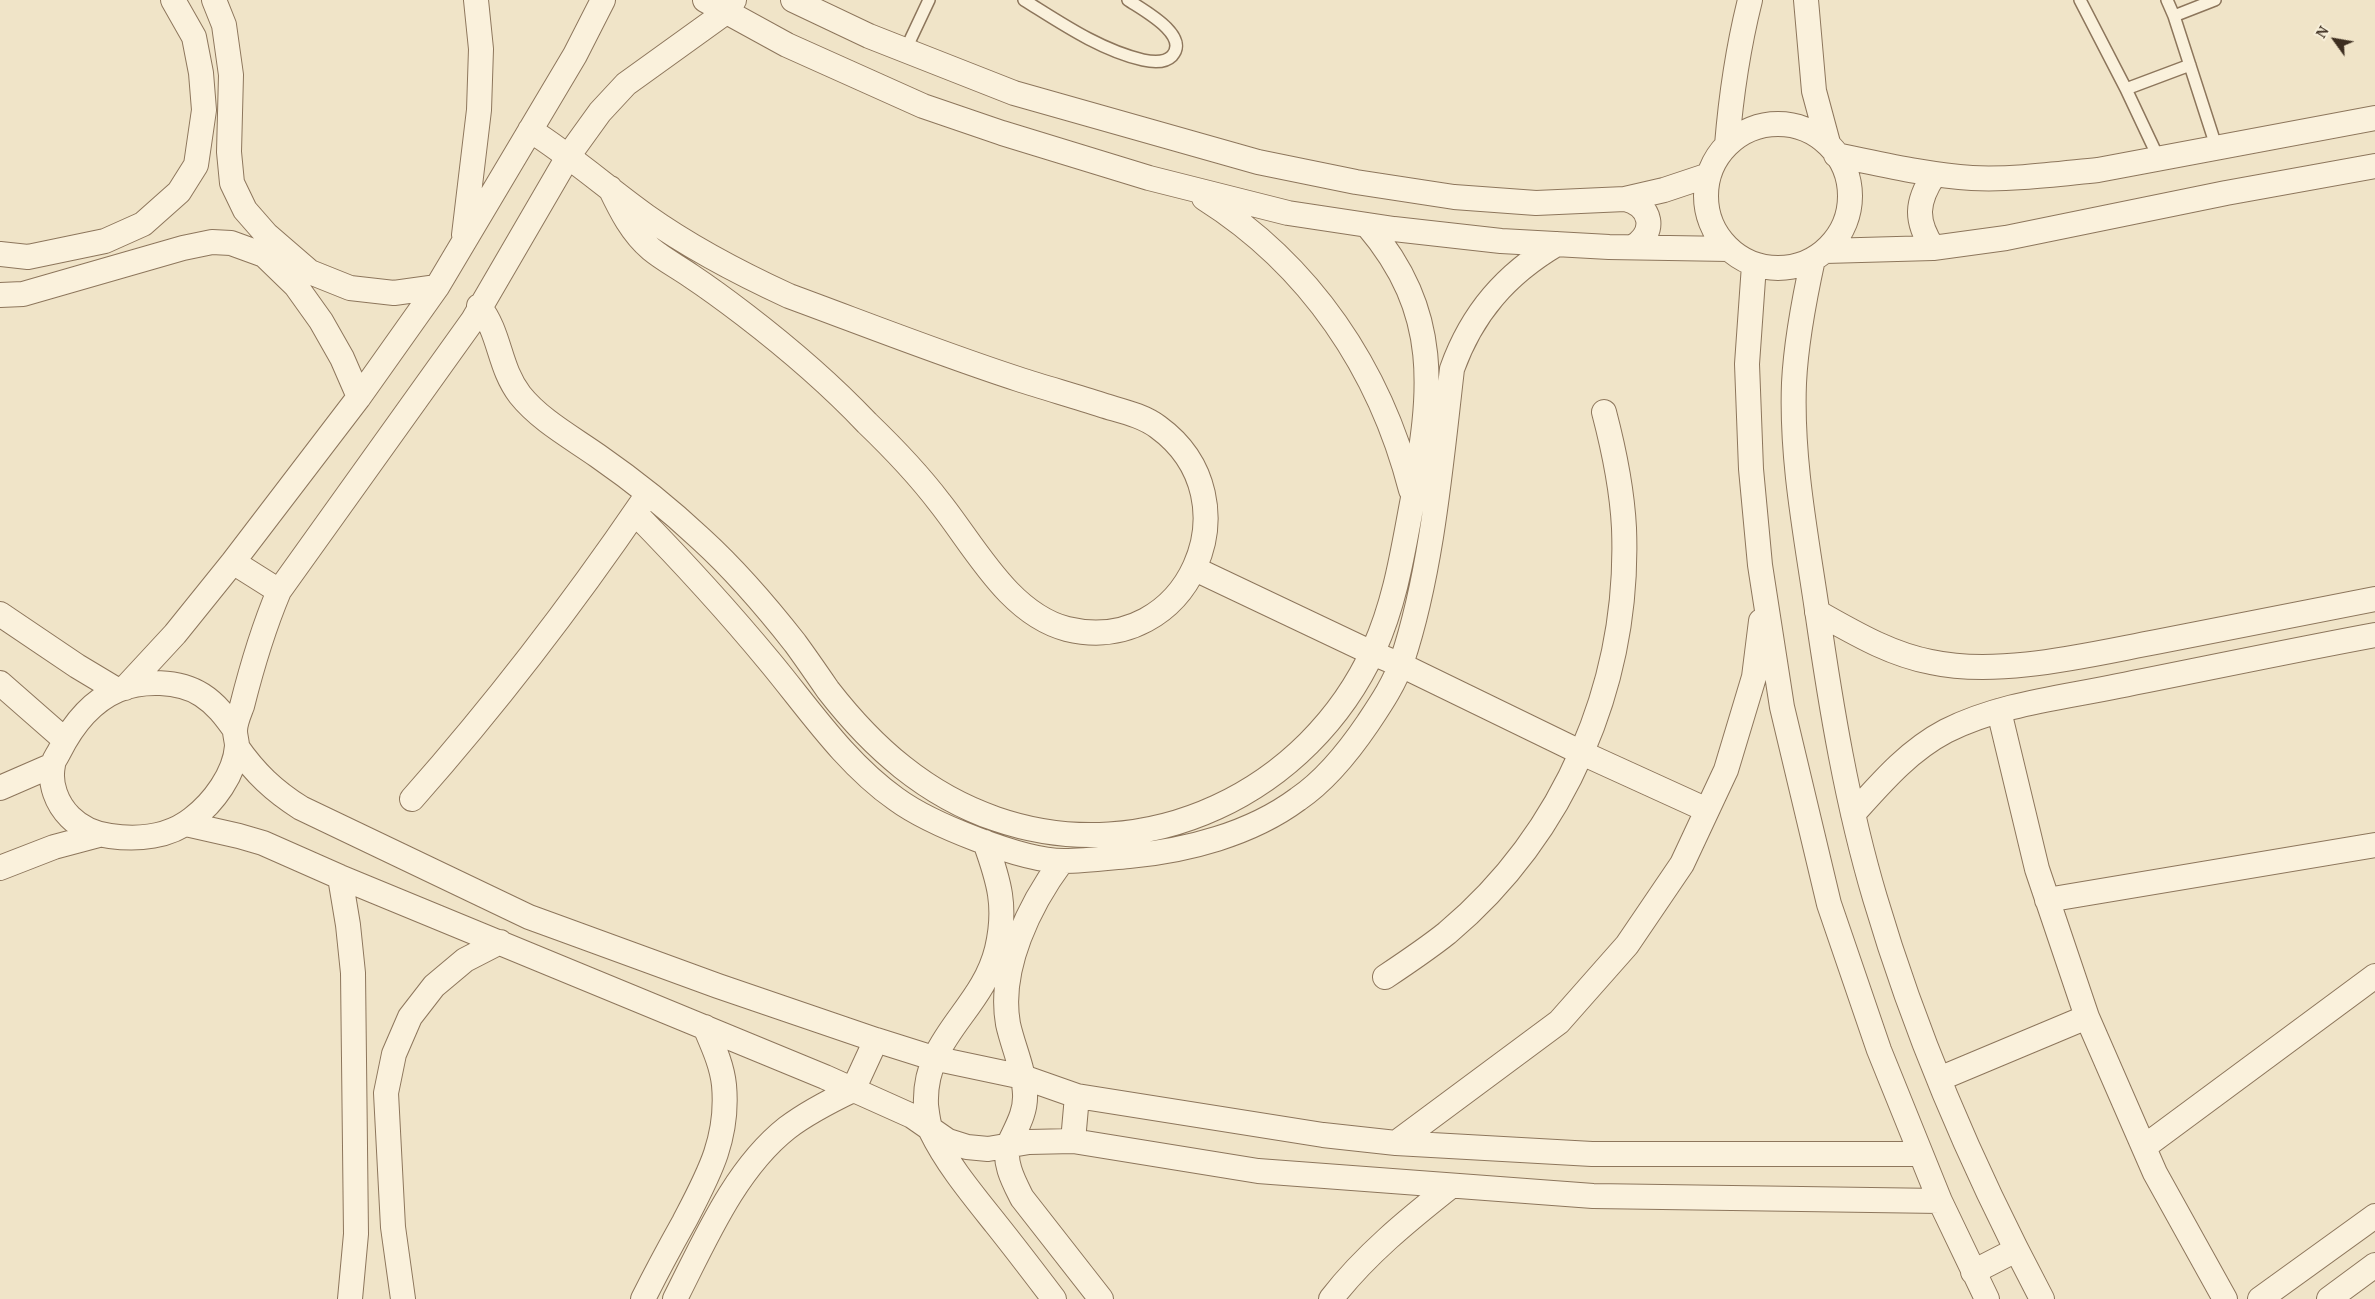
<!DOCTYPE html>
<style>
body{margin:0}
#map{position:relative;width:2375px;height:1299px;overflow:hidden;background:#f0e4c8;font-family:"PT Serif",serif}
canvas{display:block}
.north{position:absolute;left:2310px;top:15px;width:50px;height:50px;-webkit-text-stroke:4px #f7eed8;paint-order:stroke;rotate:302deg;font-size:14px;font-weight:700;line-height:20px;text-align:center;color:#3d2e20}
.north::after{content:'';display:block;margin:auto;width:18px;height:22px;background:#3d2e20;clip-path:polygon(50% 0,100% 100%,50% 72%,0 100%)}
</style>
<div id="map">
<canvas width="2375" height="1299"></canvas>
<div class="north">N</div>
</div>
<script>
const g = document.querySelector('canvas').getContext('2d');
g.lineJoin = 'round';
function stroke(path, color, width, dash) {
  g.strokeStyle = color;
  g.lineWidth = width;
  g.lineCap = dash ? 'butt' : 'round';
  g.setLineDash(dash || []);
  g.stroke(path);
}
const service = new Path2D(`
 M1024,0C1061,23 1100,50 1143,60C1152,62 1165,63 1172,56C1191,35 1141,9 1128,0
 M2080,0L2126,89L2159,159
 M2167,0L2174,16L2217,149
 M2174,16L2215,0
 M905,51L929,0
 M2126,89L2190,65`);
const minor = new Path2D(`
 M214,0L224,25L231,75L229,152L232,183L245,210L266,234L310,272L350,288L394,293L437,287
 M705,0L787,45L923,106L1002,133L1149,178L1288,213L1394,229L1501,241L1609,247L1729,249
 M793,0L869,36L1014,93L1258,162L1356,182L1454,197L1536,203L1625,199L1664,190L1709,175
 M1806,0L1814,91L1828,143
 M1706 196a72 72 0 1 1 144 0a72 72 0 1 1-144 0Z
 M530,130C571,156 607,188 646,216C691,248 739,273 789,296C865,324 941,354 1018,379C1046,388 1074,396 1102,405C1121,411 1142,415 1158,427C1258,500 1187,658 1067,629C1009,614 975,547 940,503C918,474 893,448 867,423C830,384 788,348 745,315C728,302 709,288 691,276C678,267 663,259 651,249C632,233 621,211 610,188
 M1727,145C1731,96 1738,48 1750,0
 M1836,155C1881,164 1926,175 1972,178C2013,180 2057,174 2098,170L2375,118
 M1204,198C1310,265 1380,369 1411,490
 M1625,199C1652,206 1657,232 1633,247
 M464,235L479,110L481,49L476,0
 M1933,248C1915,221 1916,202 1934,175
 M1825,251L1933,248L2006,238L2226,193L2375,166
 M0,254L28,257L105,241L143,224L179,192L196,165L204,110L201,73L194,37L173,0
 M1813,259C1804,300 1796,341 1794,383C1791,459 1806,535 1817,610C1831,707 1847,804 1875,898C1916,1037 1974,1171 2042,1299
 M1754,265L1747,364L1751,469L1760,565L1782,707L1829,904L1879,1050L1940,1201L1987,1299
 M0,295L23,294L183,248L212,242L231,243L264,255L296,286L321,321L342,358L359,397
 M479,306C501,334 498,366 520,395C540,420 571,437 598,456C634,481 668,508 701,539C735,570 766,606 795,643C806,658 817,674 828,690C873,748 926,795 996,819C1146,871 1309,792 1374,649C1396,600 1403,550 1413,498C1432,391 1442,313 1367,225
 M635,513C682,561 727,610 770,662C809,709 845,763 896,799C930,824 1022,861 1064,861C1085,861 1107,858 1129,856C1186,851 1251,834 1298,799C1326,780 1349,751 1368,723C1380,705 1395,683 1402,661C1432,571 1441,463 1452,369C1472,313 1506,274 1557,244
 M233,562L279,591
 M1195,569L1372,653L1401,665L1582,753L1707,810
 M1817,612C1853,632 1889,654 1931,662C1999,677 2087,655 2156,642C2229,627 2302,613 2375,599
 M0,614L77,666L117,690
 M0,683L65,740
 M125,688L175,634L233,562L359,397L437,287L575,55L603,0
 M1999,711L2037,869L2087,1017L2155,1173L2225,1299
 M235,730C225,716 216,704 202,695C179,680 142,680 118,690C90,702 72,726 59,752C57,756 53,761 53,765C49,784 57,804 70,817C81,828 95,834 110,836C138,840 169,837 192,819C213,803 235,774 237,746C237,741 235,736 235,731C235,723 239,714 242,706C252,666 263,629 279,591L473,320L569,155L600,112L626,84L726,12L734,0
 M237,747C255,773 274,791 301,808L529,917L562,929L718,986L876,1040L933,1058L1023,1077L1077,1096L1323,1135L1396,1143L1592,1154H1920
 M0,788L53,765
 M412,799C496,704 572,605 643,501
 M1853,814C1881,783 1908,751 1946,731C2000,704 2060,698 2118,686C2204,669 2289,651 2375,635
 M186,824L239,836L263,843L340,877L825,1077L912,1116L948,1141L967,1147L988,1149L1029,1142L1073,1141L1258,1171L1593,1196L1940,1201
 M985,842C999,881 1007,907 997,949C982,1011 923,1037 926,1105C927,1113 928,1123 931,1131C947,1164 973,1195 996,1224C1016,1249 1035,1274 1054,1299
 M1062,861C1030,904 998,968 1008,1024C1013,1047 1024,1069 1025,1094C1026,1113 1016,1128 1009,1144C1002,1161 1015,1184 1022,1198L1101,1299
 M0,868L54,847L99,835
 M340,877L348,925L353,973L356,1234L350,1299
 M2047,900L2375,845
 M1385,977C1406,963 1427,949 1447,933C1566,833 1630,682 1624,528C1622,488 1614,450 1604,412
 M1939,1079L2087,1017
 M1073,1141L1077,1096
 M1396,1143L1559,1022L1627,945L1682,864L1726,770L1754,677L1761,621
 M2144,1147L2375,976
 M1973,1272L2016,1250
 M403,1299L393,1227L386,1093L394,1054L410,1017L434,986L465,960L500,942
 M643,1299C656,1273 670,1247 684,1222C708,1176 729,1139 724,1085C722,1065 713,1046 705,1027
 M675,1299C705,1240 735,1169 787,1128C808,1112 830,1101 853,1090L876,1040
 M1331,1299C1365,1255 1408,1220 1451,1186
 M2260,1299L2375,1216
 M2329,1299L2375,1265`);
stroke(service, '#8d765c', 14);
stroke(minor, '#8d765c', 26);
stroke(service, '#faf1dc', 11);
stroke(minor, '#faf1dc', 24);
</script>
